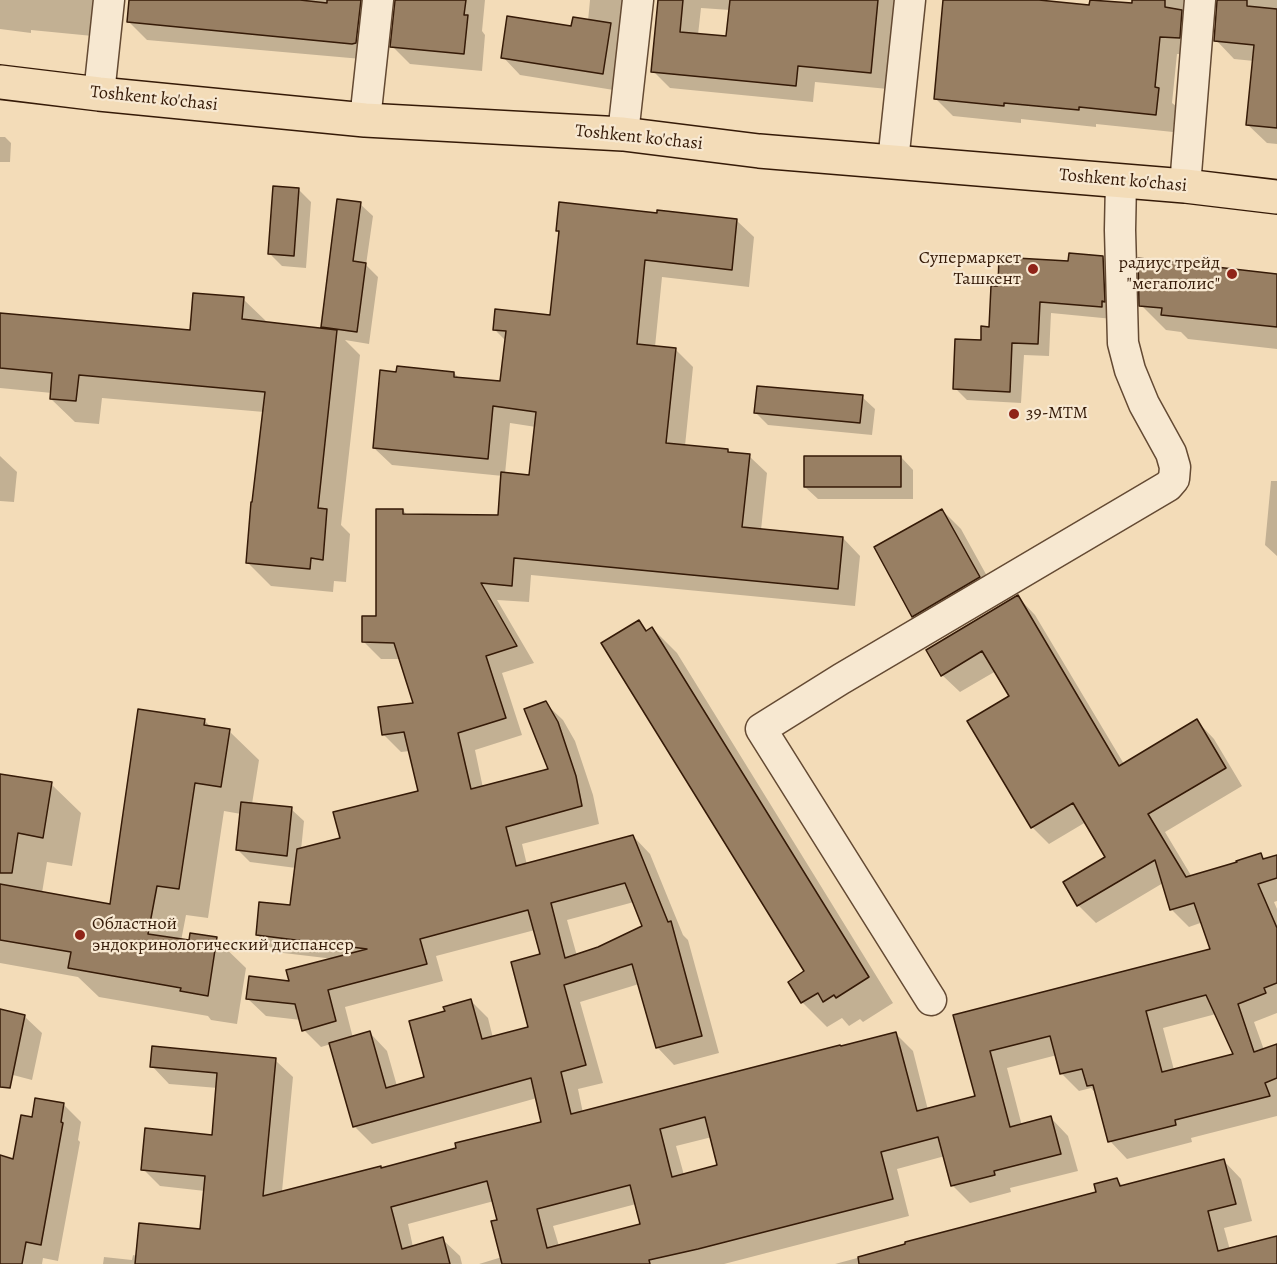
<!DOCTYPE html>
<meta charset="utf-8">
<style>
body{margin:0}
canvas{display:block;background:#f3dcb8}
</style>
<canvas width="1277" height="1264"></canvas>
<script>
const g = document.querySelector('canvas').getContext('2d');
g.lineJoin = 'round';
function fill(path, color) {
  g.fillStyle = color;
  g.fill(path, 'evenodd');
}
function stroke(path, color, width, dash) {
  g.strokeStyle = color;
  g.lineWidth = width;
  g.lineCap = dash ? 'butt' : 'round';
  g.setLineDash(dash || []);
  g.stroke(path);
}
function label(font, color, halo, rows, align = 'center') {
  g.font = font + ' Alegreya,serif';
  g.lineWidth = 4.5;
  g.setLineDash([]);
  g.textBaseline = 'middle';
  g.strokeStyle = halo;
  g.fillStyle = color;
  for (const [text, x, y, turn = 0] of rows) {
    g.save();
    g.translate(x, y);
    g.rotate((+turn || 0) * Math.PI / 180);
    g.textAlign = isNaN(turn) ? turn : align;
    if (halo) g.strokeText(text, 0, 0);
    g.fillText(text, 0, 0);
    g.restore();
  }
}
fill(new Path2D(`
 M0,0H106L103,37L31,30V33L0,29Z
 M131,0H485L482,31L485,35L482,71L410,64L392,46L397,0L388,2L373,60L147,40L129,22Z
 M590,0H633L620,91L520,75L503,57L588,21Z
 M660,0H896L888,89L815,82L813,102L670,88L653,71ZM701,8L730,10L728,38L698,35Z
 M945,0H1024L1090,7L1133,5V0H1184L1183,12L1199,28L1197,54H1177L1172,103L1176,106L1173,132L1096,124V127L1021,119V123L953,116L935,98Z
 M1219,0H1277V144L1267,143L1248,125L1254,61L1234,59L1216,40Z
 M0,137H5L11,143L10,162H0Z
 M298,189L311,202L306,268L282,266L270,254Z
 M360,204L373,216L366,265L378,277L369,344L345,340L360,355L341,525L350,534L346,582L334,581L333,592L271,586L247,562L264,412L102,398L99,424L75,422L51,399L52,393L0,388V315L192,332L243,299L267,322L326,330L322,326Z
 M658,215L736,220L754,237L749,287L662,277L655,347L676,350L693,367L685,446L727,451L730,453L749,456L767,473L761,530L843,538L860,556L855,606L531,575L529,602L497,600L534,663L502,673L522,735L475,750L483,788L550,770L545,703L563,720L575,741L593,795L599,824L522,844L527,865L633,836L650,854L683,935L688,940L719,1053L674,1065L657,1047L639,984L580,1002L603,1083L578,1089L583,1113L896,1034L913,1051L928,1110L976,1097L955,1017L1212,950L1203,922L1189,927L1171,909L1163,883L1096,923L1078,905L1065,882L1107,858L1086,822L1049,844L1032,827L1011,697L996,671L960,692L942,675L1018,597L1035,615L1124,764L1197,721L1214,739L1242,786L1165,832L1192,877L1261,855L1266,860L1277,857V901L1274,902L1277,909V1013L1254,1022L1264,1050L1277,1046V1116L1191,1138L1192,1142L1127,1159L1110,1141L1097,1095L1091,1088L1079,1091L1062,1074L1057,1055L1007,1068L1022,1126L1051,1118L1068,1136L1078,1171L1010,1188L1011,1192L970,1203L952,1185L945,1156L897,1169L909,1216L724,1264H479L502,1257L499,1221L494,1201L408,1224L413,1247L442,1239L460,1256L462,1264H332L381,1169L458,1149L543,1123L537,1098L372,1144L354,1126L331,1044L321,1047L304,1030L301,1020L266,1016L248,999L291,982L334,959L275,952L257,934L292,907L296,868L250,862L238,850L241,814L224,811L208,918L186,915L181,941L216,939L246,968L237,1024L211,1020L208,1016L99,997L78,977L0,963V775L51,784L81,813L72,866L47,862L42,893L111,905L204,720L212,728L229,731L259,760L252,804L291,809L304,821L301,850L342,839L420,792L410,751L401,752L384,735L415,705L401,659H381L364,642L377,617L403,510L408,516H499L503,476L392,465L374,448L398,373H454L460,379L502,383L506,341L494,329L551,317L560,234L557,231ZM510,423L536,427L531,476L505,474ZM634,902L645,930L577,956L567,920ZM535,930L541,955L530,1028L493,1038L488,1018L470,1000L447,1012L426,1078L397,1086L387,1051L370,1033L353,1038L345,1007L443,981L436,956ZM1216,1014L1235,1055L1174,1070L1163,1028ZM712,1137L719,1166L684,1175L676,1146ZM636,1204L642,1225L559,1246L553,1226Z
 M1103,257L1115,270L1113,319L1051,313L1049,356L1024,355L1021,403L967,400L955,388L990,329L999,288L1070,263Z
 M1277,275V349L1188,339L1181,332L1166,330L1141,305Z
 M862,397L875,409L872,435L768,425L756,413Z
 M0,456L17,472L14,502L0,501Z
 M901,457L913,470V499H818L805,487Z
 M1271,481H1277V556L1265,545Z
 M942,510L961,529L998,596L933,635L914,616Z
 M638,622L648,631L652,628L677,653L893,1003L863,1022L860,1019L849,1026L842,1018L827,1027L802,1002L806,972Z
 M0,1011L24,1016L42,1033L32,1080L13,1075L8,1080L0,1079Z
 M275,1060L293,1077L275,1264H103L104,1257L132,1260L133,1255L137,1256L202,1230L205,1191L160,1186L143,1169L213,1136L218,1088L169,1084L152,1066Z
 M64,1105L81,1122L78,1140L80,1142L58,1261L43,1258L42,1264H0V1164L14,1161L33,1119Z
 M1224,1161L1241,1179L1252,1221L1224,1228L1230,1250L1277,1237V1264H835L1098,1193L1117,1180L1124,1187Z`), '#0003');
const building = new Path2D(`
 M129,0H300L327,3V0H361L356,43L352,44L127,22Z
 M395,0H466L464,15H468L464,54L390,47Z
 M658,0H683L680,32L726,36L730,0H878L871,73L798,66L796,86L651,72Z
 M943,0H1039L1089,5L1090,0L1132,3V0H1165V7L1182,10L1180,38L1160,37L1155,87L1159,88L1156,115L1079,107V110L1004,103V106L934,99Z
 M1217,0H1247V6L1277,9V128L1246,125L1254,45L1214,41Z
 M507,16L571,26L573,17L611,23L603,74L501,58Z
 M273,186L299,188L294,256L268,254Z
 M337,199L361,202L353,261L366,263L357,332L321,327Z
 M559,202L657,213V210L737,219L732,270L645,260L637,344L676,348L666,443L728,449V452L750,454L742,527L843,537L838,589L514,558L512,586L481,583L517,646L486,656L506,718L458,733L471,789L548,769L524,709L546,701L558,722L576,776L582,806L506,827L516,866L633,835L668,922L671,921L702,1036L656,1048L632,964L564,985L586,1065L561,1072L571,1114L840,1045L841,1046L896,1032L917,1111L975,1096L953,1015L1210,949L1194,903L1170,910L1155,860L1077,906L1063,882L1105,857L1073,803L1031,828L967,721L1009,696L982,651L941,676L926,650L1018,595L1119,766L1197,719L1226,768L1148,814L1186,877L1237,862L1236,861L1261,853L1263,859L1277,855V878L1258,884L1277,928V983L1264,988L1266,993L1238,1004L1254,1052L1277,1044V1078L1265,1083L1270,1096L1175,1120L1176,1125L1108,1142L1093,1085L1087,1086L1082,1069L1060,1074L1050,1036L990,1051L1010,1127L1051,1116L1061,1154L994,1171L995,1175L951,1186L938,1137L881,1152L893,1199L698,1249L649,1260L650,1264H502L491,1221L497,1220L487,1181L391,1207L402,1249L443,1237L450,1264H135L139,1223L200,1229L205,1176L141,1170L145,1128L212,1135L217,1073L150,1067L152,1046L276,1058L263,1196L381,1166V1168L456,1148L455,1143L541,1122L531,1078L353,1127L329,1043L370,1031L386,1088L424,1077L409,1021L445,1011L443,1007L471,999L482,1039L528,1027L511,962L540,954L528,910L420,939L427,964L328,990L336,1021L302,1031L295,1004L246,999L249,976L289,981L286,970L367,949L256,935L259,902L290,905L297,849L340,838L333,812L418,791L404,732L382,735L378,707L413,703L394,643L362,642V616H376V509H403V514L498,515L501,472L529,475L536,412L493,406L488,459L373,448L380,370L396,372L397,366L454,372V377L500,381L506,331L493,330L495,309L550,315L559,231H556ZM625,883L642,926L598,947L565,958L551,903ZM1206,995L1233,1054L1162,1072L1146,1011ZM705,1117L717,1165L672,1177L660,1129ZM630,1185L640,1224L547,1248L537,1209Z
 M1069,253L1103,256L1105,302L1102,301V307L1040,302L1038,344L1012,343L1010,392L953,389L955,339L981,340V326L989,327L991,286H998L999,257L1068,261Z
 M1138,258L1277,274V327L1161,315L1162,308L1139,306Z
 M193,293L244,297L242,319L337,330L318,508L327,509L323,560L311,558L310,569L246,563L251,502H252L265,392L79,375L76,401L50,399L52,373L0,368V313L190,330Z
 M757,386L863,395L860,423L754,413Z
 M804,456H901V487H804Z
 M942,509L980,577L912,617L874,547Z
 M639,620L646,631L652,627L869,977L836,998L834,995L823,1002L818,993L801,1003L788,982L804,971L601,643Z
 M138,709L205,719L204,725L230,729L221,787L195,783L179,889L157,886L148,934L189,940L190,933L217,937L208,996L180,991L181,988L68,968L71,952L0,940V884L110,904Z
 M0,774L52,782L43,838L18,833L12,873H0Z
 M241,802L292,807L287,856L236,850Z
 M0,1009L25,1015L10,1088L0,1087Z
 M35,1098L64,1103L61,1122L63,1123L41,1245L26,1242L22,1264H0V1155L13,1159L21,1115L32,1117Z
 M1224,1159L1236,1204L1208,1211L1218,1251L1277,1236V1264H859L858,1257L905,1244V1242L1096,1192L1094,1184L1117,1178L1120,1186Z`);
fill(building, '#987f63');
stroke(building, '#351a07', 1.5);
const street = new Path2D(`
 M99,94L109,0
 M365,120L378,0
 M623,134L638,0
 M893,162L910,0
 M1185,186L1200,0
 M931,1000L761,729L841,679L1168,486L1174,479L1175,467L1171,453L1144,404L1130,370L1123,343L1120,230L1121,181`);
const primary = new Path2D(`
 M0,82L99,94L365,120L623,134L759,151L1185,186L1277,197`);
stroke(street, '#644a33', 33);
stroke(primary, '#351a07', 36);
stroke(street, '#f7e8d1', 30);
stroke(primary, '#f3dcb8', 33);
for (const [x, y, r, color] of [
 [1033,269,6,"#8f2418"],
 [1232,274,6,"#8f2418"],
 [1014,414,6,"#8f2418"],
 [80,935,6,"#8f2418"]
]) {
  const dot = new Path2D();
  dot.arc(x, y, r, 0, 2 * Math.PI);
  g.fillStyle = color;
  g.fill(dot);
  stroke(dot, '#f7e8d1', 2);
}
label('18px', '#351a07', '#f7e8d1', [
 ["Toshkent ko'chasi",154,99,6],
 ["Toshkent ko'chasi",639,138,6],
 ["Toshkent ko'chasi",1123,181,5]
]);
label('18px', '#351a07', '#f7e8d1', [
 ["Супермаркет",1021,259],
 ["Ташкент",1021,280],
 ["радиус трейд",1220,264],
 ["\"мегаполис\"",1220,285],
 ["39-MTM",1026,414,"left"],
 ["Областной",92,925,"left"],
 ["эндокринологический диспансер",92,946,"left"]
], 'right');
</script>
